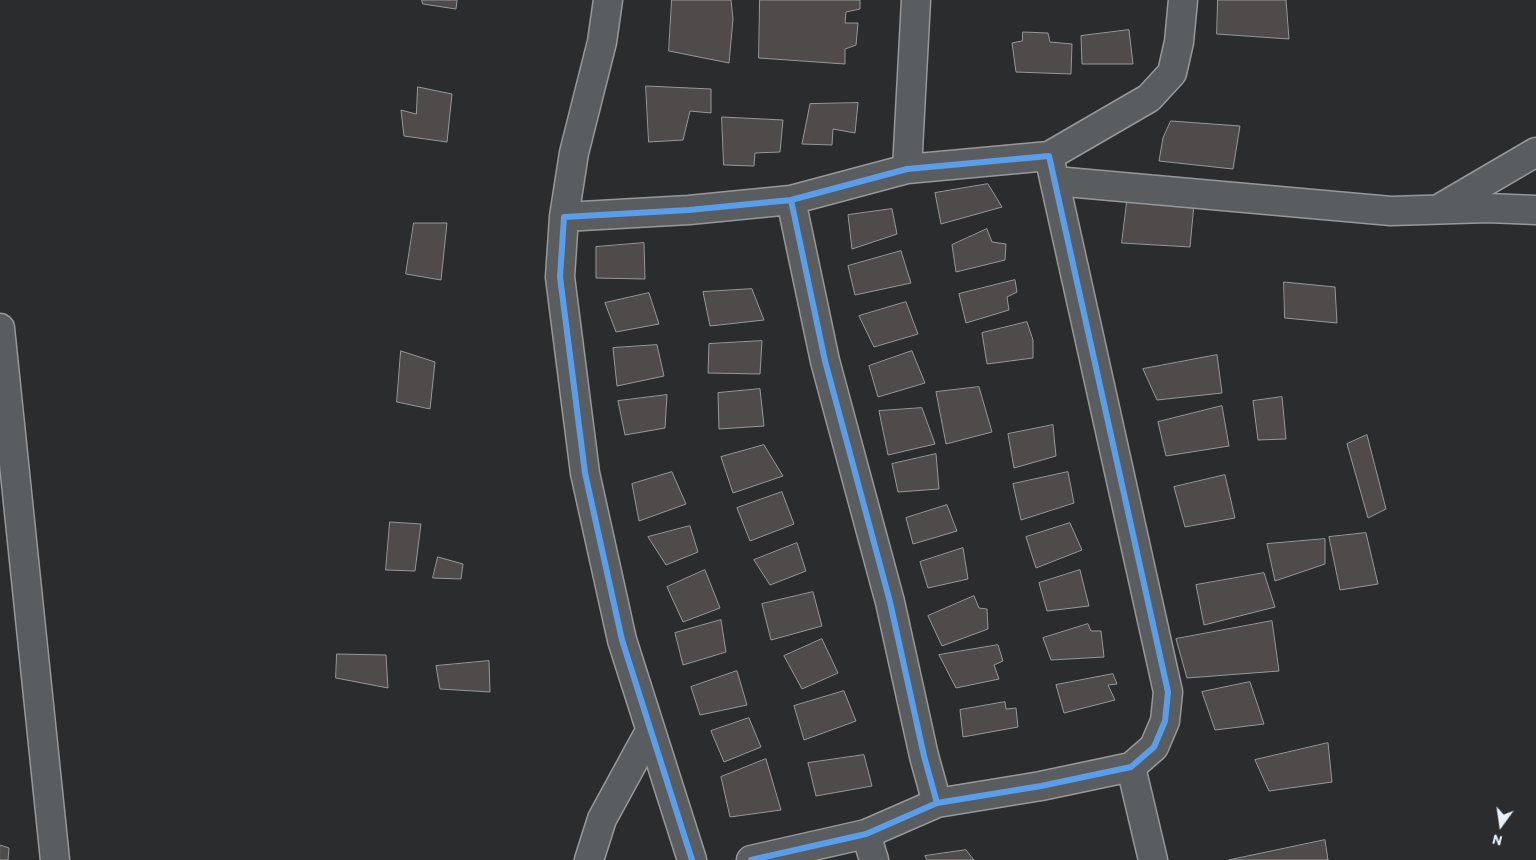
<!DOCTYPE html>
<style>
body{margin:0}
#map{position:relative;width:1536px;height:860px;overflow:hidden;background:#2b2c2d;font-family:Itim,sans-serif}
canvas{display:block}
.north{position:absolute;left:1476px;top:800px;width:50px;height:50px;-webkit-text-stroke:4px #2a2d2e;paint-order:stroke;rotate:194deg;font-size:14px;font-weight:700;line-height:20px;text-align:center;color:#e8f1f8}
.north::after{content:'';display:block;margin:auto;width:18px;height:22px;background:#e8f1f8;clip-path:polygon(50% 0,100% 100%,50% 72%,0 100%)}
</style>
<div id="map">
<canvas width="1536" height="860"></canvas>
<div class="north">N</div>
</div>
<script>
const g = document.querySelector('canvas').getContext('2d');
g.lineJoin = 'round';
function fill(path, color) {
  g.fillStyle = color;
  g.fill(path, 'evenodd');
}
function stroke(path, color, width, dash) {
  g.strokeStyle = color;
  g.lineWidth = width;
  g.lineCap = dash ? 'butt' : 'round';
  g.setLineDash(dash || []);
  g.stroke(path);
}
const building = new Path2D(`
 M422,0H457L456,9L423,4Z
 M672,0H731L733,19L729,63L669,51Z
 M760,0H860V9L846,12L845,23H858L856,45L845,49V64L759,58Z
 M1218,0H1286L1289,39L1217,34Z
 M1129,30L1133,64H1082L1081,36Z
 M1023,32L1048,33L1050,42L1072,44L1071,74L1016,72L1012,43L1022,41Z
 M646,86L711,89V113L690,111L683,140L649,142Z
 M418,87L452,94L447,142L404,136L401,110L416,114Z
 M858,103L855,133L833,129L832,145L802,144L810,104Z
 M722,117L783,120L780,152L755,153L754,166L724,165Z
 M1171,121L1240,126L1233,169L1159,161L1163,138Z
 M988,184L1002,207L941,224L935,193Z
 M1127,202L1194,204L1190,247L1122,243Z
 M892,209L897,234L852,249L848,215Z
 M414,223H447L441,280L406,274Z
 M987,229L992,242L1006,244L1005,260L956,272L952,245Z
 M644,243L645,279L596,278V247Z
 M901,251L911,283L855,295L848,266Z
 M1015,280L1017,292L1007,297L1009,310L966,323L959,294Z
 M1284,282L1335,287L1337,323L1285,318Z
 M752,289L764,320L710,326L703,292Z
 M649,293L659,324L616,332L605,303Z
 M906,302L918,334L874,347L859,316Z
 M1027,322L1033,340V358L987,364L982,333Z
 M762,341L760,374L708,373L709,344Z
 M657,345L664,376L617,386L613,348Z
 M401,351L435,362L430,409L397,402Z
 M912,351L925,383L878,397L869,366Z
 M1217,355L1222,393L1157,400L1143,369Z
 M979,387L992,432L946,444L936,392Z
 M760,389L764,426L719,429L718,393Z
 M667,395L665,428L625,435L618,401Z
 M1282,397L1286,439L1258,440L1253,401Z
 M1222,406L1229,446L1166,456L1158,422Z
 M922,408L935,444L888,455L879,411Z
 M1053,425L1056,456L1014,468L1008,434Z
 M1367,435L1386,509L1368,518L1347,444Z
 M764,445L783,476L733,493L721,457Z
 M936,454L939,489L898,492L892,464Z
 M672,472L686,504L639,521L632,484Z
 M1068,472L1074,503L1021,520L1013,484Z
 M1225,475L1235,518L1185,527L1174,487Z
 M782,492L794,524L750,541L737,508Z
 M947,505L957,531L913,544L906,518Z
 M390,522L421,524L415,571L386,570Z
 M1070,523L1082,550L1036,568L1026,537Z
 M690,526L698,552L666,565L648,537Z
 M1366,533L1378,584L1340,590L1329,537Z
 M1325,539V564L1275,581L1267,544Z
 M797,543L806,571L770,585L754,560Z
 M963,548L968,579L928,588L920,562Z
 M438,557L463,564L461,579L433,578Z
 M705,570L720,608L683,622L667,587Z
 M1080,570L1089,606L1047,611L1039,583Z
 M1264,573L1275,607L1204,625L1196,585Z
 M813,592L822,626L771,640L762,604Z
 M974,596L979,608L987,609L988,629L942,646L928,616Z
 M721,620L726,652L683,665L675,633Z
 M1272,621L1279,671L1187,678L1176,639Z
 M1088,624L1091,631H1101L1104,657L1051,660L1043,638Z
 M822,639L838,673L802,689L784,656Z
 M998,645L1003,661L994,665L999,679L956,688L939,655Z
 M337,654L386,655L388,688L336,678Z
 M489,661L490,692L440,689L436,666Z
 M737,671L747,705L700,715L691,687Z
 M1113,674L1117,684L1108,685L1115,700L1064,713L1056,685Z
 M1250,682L1264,724L1215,730L1202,692Z
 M844,691L856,721L804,740L794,706Z
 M1005,702L1006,709L1016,708L1018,727L963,737L960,710Z
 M749,718L761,747L724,762L711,731Z
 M1328,743L1332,782L1269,791L1255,760Z
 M864,755L872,786L816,796L808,763Z
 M766,759L781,810L730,817L721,777Z
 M1325,840L1328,860H1229Z
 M0,845L9,848L8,860H0Z
 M966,850L974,860H927L925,856Z`);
fill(building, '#4e4b4a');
stroke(building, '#96989a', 1);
const minor = new Path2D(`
 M1049,156L1149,98L1172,73L1179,42L1183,0
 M907,169L916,0
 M1055,181L1391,211L1488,208L1536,210
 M1442,207L1536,152
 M564,217L574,153L602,42L608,0
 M0,328L55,860
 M1131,767L1153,860
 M866,834L874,860
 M589,860L602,819L650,731
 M692,860L622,640L585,473L560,277L564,217L689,210L791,200L825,361L890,602L924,756L937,803
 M751,860L866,834L937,803L1041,786L1131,767L1154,747L1165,721L1168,692L1049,156L907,169L791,200`);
stroke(minor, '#96989a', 31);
stroke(minor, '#5a5d60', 28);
stroke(new Path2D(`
 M692,860L622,640L585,473L560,277L564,217L689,210L791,200L825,361L890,602L924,756L937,803
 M751,860L866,834L937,803L1041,786L1131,767L1154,747L1165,721L1168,692L1049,156L907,169L791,200`), '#5a9eea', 6);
</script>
